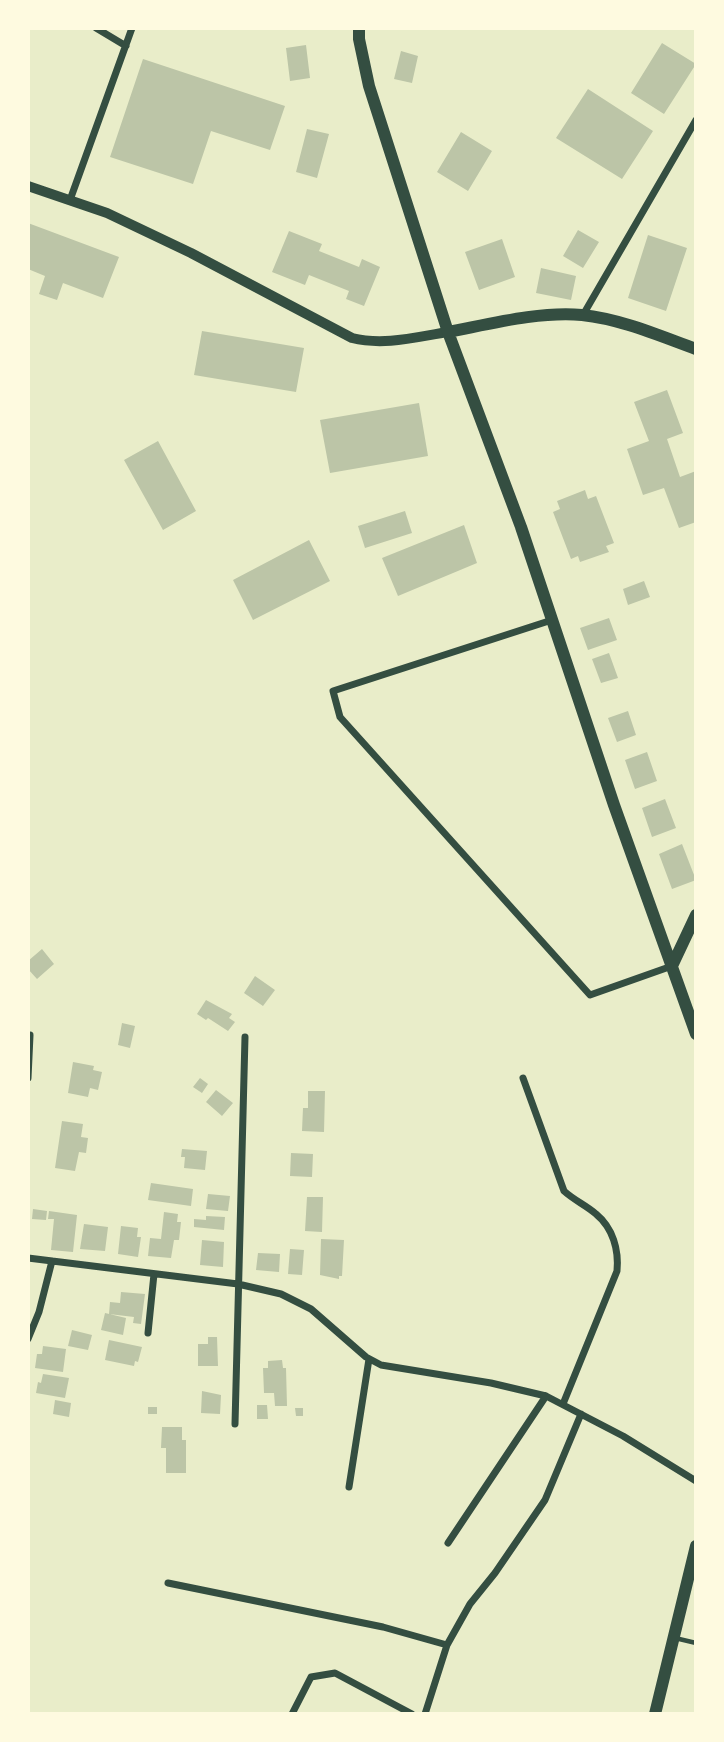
<!DOCTYPE html>
<style>
body{margin:0}
#map{position:relative;width:724px;height:1742px;overflow:hidden;background:#e9edc9;font-family:Poppins,sans-serif}
canvas{display:block}
.frame{position:absolute;inset:0;border:30px solid #fefae0;pointer-events:none}
</style>
<div id="map">
<canvas width="724" height="1742"></canvas>
<div class="frame"></div>
</div>
<script>
const g = document.querySelector('canvas').getContext('2d');
g.lineJoin = 'round';
function fill(path, color) {
  g.fillStyle = color;
  g.fill(path, 'evenodd');
}
function stroke(path, color, width, dash) {
  g.strokeStyle = color;
  g.lineWidth = width;
  g.lineCap = dash ? 'butt' : 'round';
  g.setLineDash(dash || []);
  g.stroke(path);
}
fill(new Path2D(`
 M662,43L696,64L664,114L631,93Z
 M306,45L310,78L290,81L286,48Z
 M401,51L418,56L412,83L394,79Z
 M143,59L285,106L270,150L211,131L193,184L110,157Z
 M588,89L653,131L622,179L556,138Z
 M307,129L329,134L317,178L296,172Z
 M461,132L492,151L468,191L437,172Z
 M28,223L119,257L103,298L63,283L57,300L39,294L45,276L28,269Z
 M578,230L599,242L583,268L563,256Z
 M289,231L322,244L319,251L359,267L362,259L380,267L364,306L346,299L349,291L309,275L305,285L272,272Z
 M648,235L687,248L666,311L628,298Z
 M502,239L515,277L479,290L465,252Z
 M541,268L576,276L571,300L536,293Z
 M202,331L304,348L296,392L194,375Z
 M667,390L683,433L667,439L680,477L696,471V522L679,528L664,488L643,495L627,449L649,441L634,402Z
 M419,403L428,456L330,473L320,420Z
 M158,441L196,511L163,530L124,460Z
 M585,490L588,499L596,496L614,543L606,546L609,552L580,562L578,556L571,559L553,512L560,509L557,501Z
 M405,511L412,533L365,548L358,526Z
 M464,525L477,563L398,596L382,558Z
 M309,540L330,581L253,620L233,580Z
 M644,581L650,597L628,605L623,589Z
 M609,618L617,640L588,650L580,628Z
 M609,653L618,678L601,683L592,659Z
 M628,711L636,735L617,742L608,718Z
 M647,752L657,781L635,789L625,760Z
 M665,799L676,828L652,837L642,808Z
 M682,844L696,880L672,889L659,854Z
 M42,949L54,964L37,979L28,969V961Z
 M255,976L275,990L263,1006L244,993Z
 M206,1000L232,1014L229,1018L235,1022L228,1031L208,1018L206,1020L197,1014Z
 M122,1023L135,1026L130,1048L118,1045Z
 M73,1062L94,1066L93,1070L102,1072L98,1090L90,1088L88,1097L68,1093Z
 M200,1078L208,1084L202,1093L193,1087Z
 M216,1090L233,1103L222,1116L206,1102Z
 M308,1091H325L324,1132L302,1131L303,1108H308Z
 M62,1121L83,1124L81,1137L88,1138L86,1153L79,1152L75,1171L55,1168Z
 M182,1149L207,1151L205,1170L184,1168L185,1157H181Z
 M291,1153L313,1154L312,1177L290,1176Z
 M151,1183L193,1189L191,1206L148,1200Z
 M208,1194L230,1196L228,1211L206,1209Z
 M307,1197H323L322,1232L305,1231Z
 M33,1209L47,1211L46,1220L32,1219Z
 M49,1211L77,1215L73,1252L51,1250L54,1219H48Z
 M164,1212L178,1214L177,1222H181L179,1240H174L171,1258L148,1256L150,1238L161,1239Z
 M206,1216L225,1217L224,1230L194,1227V1219L206,1220Z
 M84,1224L108,1227L105,1251L80,1249Z
 M121,1226L138,1228L137,1237H141L138,1257L118,1254Z
 M321,1239L344,1240L342,1276H339V1279L320,1275Z
 M202,1240L224,1242L223,1267L200,1265Z
 M290,1249L304,1250L302,1275L288,1274Z
 M258,1253L280,1254L279,1272L256,1270Z
 M121,1292L145,1294L141,1324L133,1323L134,1317L109,1314L110,1302L120,1303Z
 M105,1313L126,1318L123,1335L101,1330Z
 M72,1330L92,1335L88,1350L68,1346Z
 M208,1337H217L218,1366H198V1344H208Z
 M109,1340L142,1347L138,1362L135,1361L134,1366L105,1360Z
 M43,1346L66,1349L63,1372L35,1368L37,1354H42Z
 M282,1360L283,1368H286L287,1406H275L274,1393H264L263,1368H268V1361Z
 M43,1374L69,1378L65,1398L36,1393L38,1382L41,1383Z
 M202,1391L221,1395L220,1414L201,1413Z
 M55,1400L71,1403L69,1417L53,1414Z
 M257,1405H267L268,1419H257Z
 M148,1407H157V1414H148Z
 M295,1408H303V1416H296Z
 M162,1427H182V1440H186V1473H166V1448H161Z`), '#bcc5a7');
stroke(new Path2D(`
 M675,1638L696,1643`), '#344e41', 4.5);
stroke(new Path2D(`
 M96,28L126,46
 M70,200L132,28
 M583,315L696,120
 M552,620L333,691L340,717L590,995L672,966
 M28,1078L30,1035
 M523,1078L564,1191C575,1201 586,1205 596,1214C613,1228 619,1250 617,1271L563,1404
 M28,1258L238,1284L281,1294L311,1309L366,1357L381,1365L491,1383L546,1396L623,1436L696,1481
 M148,1333L154,1274
 M28,1339L39,1312L52,1261
 M235,1424L245,1037
 M349,1487L369,1359
 M448,1543L546,1396
 M168,1583L383,1627L447,1645
 M292,1714L311,1677L335,1673L412,1714
 M425,1714L447,1645L470,1604L495,1573L545,1500L581,1414`), '#344e41', 7);
stroke(new Path2D(`
 M28,186L107,213L191,253L352,338C384,346 416,337 448,332`), '#344e41', 10);
stroke(new Path2D(`
 M359,28V39L369,86L448,332L521,527L614,805L696,1034
 M448,332C490,324 540,311 582,315C621,319 660,336 696,349
 M672,966L696,915
 M655,1714L696,1546`), '#344e41', 12);
</script>
